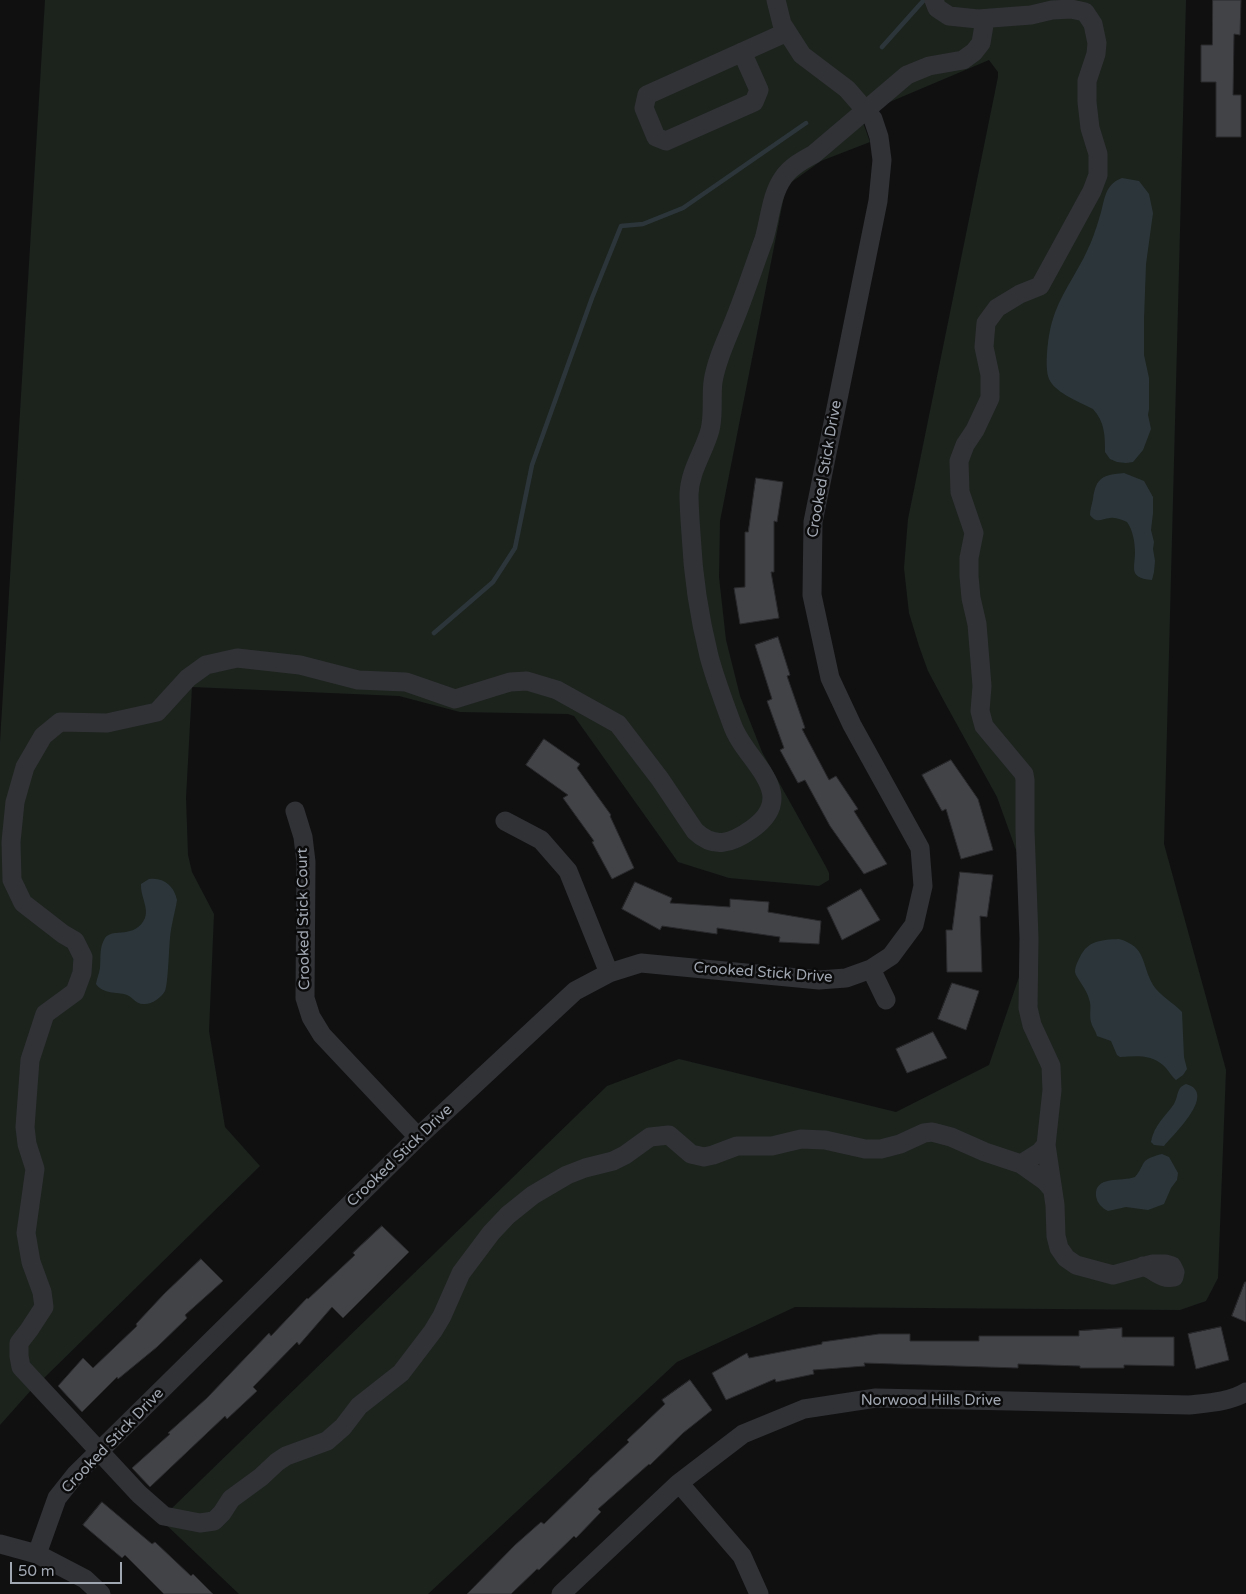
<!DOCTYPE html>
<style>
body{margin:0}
#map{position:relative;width:1246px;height:1594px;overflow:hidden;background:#101011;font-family:"Varela Round",sans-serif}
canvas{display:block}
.scale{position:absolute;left:10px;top:1562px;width:112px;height:22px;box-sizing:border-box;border:2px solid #a1a7b1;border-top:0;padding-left:6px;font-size:15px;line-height:18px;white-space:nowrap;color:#a1a7b1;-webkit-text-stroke:4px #0b0b0c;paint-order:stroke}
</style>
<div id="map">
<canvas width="1246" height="1594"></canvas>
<div class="scale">50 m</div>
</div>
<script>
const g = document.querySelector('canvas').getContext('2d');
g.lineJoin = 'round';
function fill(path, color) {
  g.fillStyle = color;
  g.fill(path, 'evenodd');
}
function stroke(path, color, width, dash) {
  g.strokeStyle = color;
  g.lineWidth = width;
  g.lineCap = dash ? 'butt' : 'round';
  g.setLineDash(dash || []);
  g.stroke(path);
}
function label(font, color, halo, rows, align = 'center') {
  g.font = font + ' "Varela Round",sans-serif';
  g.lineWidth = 5;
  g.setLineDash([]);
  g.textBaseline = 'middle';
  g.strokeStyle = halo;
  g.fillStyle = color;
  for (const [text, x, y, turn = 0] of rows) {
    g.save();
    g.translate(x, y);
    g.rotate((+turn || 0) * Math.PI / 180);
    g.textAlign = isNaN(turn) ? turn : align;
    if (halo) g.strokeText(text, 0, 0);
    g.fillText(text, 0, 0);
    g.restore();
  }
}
fill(new Path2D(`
 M45,0H1186L1164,844L1226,1070L1218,1278L1206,1301L1180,1310L795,1307L677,1362L428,1594H239L159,1518L33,1388L0,1425V742ZM989,60L998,72V77L908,519L904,568L909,613L919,646L928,671L944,701L997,797L1020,861L1023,929L1019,977L989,1065L896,1112L679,1059L607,1086L168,1512L42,1380L260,1166L225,1127L209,1031L214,914L192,872L188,855L186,798L192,687L399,696L460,712L568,714L574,716L678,862L729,878L819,886L829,880V873L825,865L762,752L740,696L726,640L719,577L720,521L786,186L821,161L870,142L861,117L885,104Z`), '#1c231d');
fill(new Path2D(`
 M1122,178L1139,181L1149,194L1153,213L1146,264L1144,319V355L1149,378V409L1148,415L1151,429L1143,450L1133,462L1126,463L1117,462L1110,459L1105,452C1105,436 1105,422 1093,409C1080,402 1052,392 1048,376C1045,362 1048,336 1052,322C1059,296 1076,275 1087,251C1092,241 1096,229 1099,219C1105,202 1103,185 1122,178Z
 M1124,473L1144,481L1153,497V513L1151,530L1154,542L1153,549L1155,561L1154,572L1152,580C1128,578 1135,568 1135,552C1135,543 1133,530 1127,522C1122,520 1116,517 1110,518C1101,519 1097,524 1090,515C1090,510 1092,504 1093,499C1096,477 1103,475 1124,473Z
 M149,879C164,877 174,886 177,900C175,913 171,925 170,938C169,947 168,985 165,991C161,998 151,1005 143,1004C136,1004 134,998 127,995C116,991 104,995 96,984C97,978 99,974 100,968C101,957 99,948 105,938C113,927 135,940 145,918C149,908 140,895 141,884Z
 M1119,939C1147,947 1141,964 1153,985C1160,996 1174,1003 1182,1012L1184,1057L1187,1069L1183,1075L1176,1080C1171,1076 1168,1069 1163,1065C1151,1054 1135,1056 1120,1057L1117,1055L1111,1041L1097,1036C1096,1031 1092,1027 1091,1022C1089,1014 1092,1006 1089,999C1087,989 1076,978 1075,972C1075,966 1078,961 1080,957C1088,940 1102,940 1119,939Z
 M1186,1084C1218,1093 1173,1135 1164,1146L1154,1145L1151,1142C1154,1125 1165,1117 1174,1104C1179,1095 1176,1088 1186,1084Z
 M1162,1154L1169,1157L1178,1173L1177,1180L1171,1188L1164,1204L1148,1210L1126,1207L1108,1211C1102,1208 1097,1203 1096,1196C1094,1175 1122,1182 1135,1177C1147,1163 1138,1160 1162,1154Z`), '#2c353a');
stroke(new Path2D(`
 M882,47L924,0
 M434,633L493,582L515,548L532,465L592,298L621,226L643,224L683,208L806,123`), '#2c353a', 4.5);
const building = new Path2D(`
 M1213,0H1241L1240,35L1234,34L1233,95H1241V137H1216V82H1201V45H1212Z
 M756,478L783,482L777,522L774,521V572H771L779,618L740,624L734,588L745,587V532H748Z
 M778,637L790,675L787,676L805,728L802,729L829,780L836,776L858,809L854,811L887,864L864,874L830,826L805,780L798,783L780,750L784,748L767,701L772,699L755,645Z
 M544,739L580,764L577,768L611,815L610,816L634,868L612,879L592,842L594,841L563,798L568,795L526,765Z
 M951,760L978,799L993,850L961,859L946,809L942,811L922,775Z
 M960,872L993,875L987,917L980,916L982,972H947L946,930H952Z
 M635,882L672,898L670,903L730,907V899L769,902L768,912L821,921L819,944L779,942L780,937L717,928V934L662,926L660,930L622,909Z
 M861,889L880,920L842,940L827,908Z
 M952,983L979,991L966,1030L938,1019Z
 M933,1032L947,1058L907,1073L896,1049Z
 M382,1226L409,1252L343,1318L332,1307L299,1345L297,1342L253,1387L257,1391L227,1419L225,1416L150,1487L132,1468L170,1434L168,1433L207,1398L269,1333L271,1336L307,1298L308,1299L355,1255L353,1253Z
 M201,1259L223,1281L185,1315L187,1318L157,1347L118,1379L117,1377L82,1412L58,1386L83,1358L93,1368L137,1326L136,1324L164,1294Z
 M1245,1282H1246V1322L1232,1316Z
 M1221,1327L1229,1360L1196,1369L1188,1334Z
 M1122,1328V1337H1174V1366L1124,1365V1368H1080V1366L1018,1364V1368L864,1363L865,1366L813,1370L814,1374L776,1382L775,1379L726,1400L712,1373L747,1353L749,1358L822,1344V1342L879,1334H910V1341H979V1336H1079V1331Z
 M690,1380L712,1410L683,1433L650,1465L649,1464L598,1509L601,1512L576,1538L574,1536L539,1570L537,1569L511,1594H467L515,1545L541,1522L544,1524L589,1480V1479L629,1442L627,1440L665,1404L662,1400Z
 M102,1502L152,1544L155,1542L191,1576L193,1574L213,1594H164L125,1555L122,1558L83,1525Z`);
fill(building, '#414347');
stroke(building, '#2a2a2d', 1);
stroke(new Path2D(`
 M934,0L937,8L949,16L978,19L1031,15L1052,10L1071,9L1085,12L1093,24L1097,43L1096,54L1087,81V102L1090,128L1098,154V175L1092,191L1040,286L1020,294L997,308L986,323L984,347L990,375V398L975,430L965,445L959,461L960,492L974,533L969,558V576L971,598L977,624L982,686L980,711L984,726L1024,774L1025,780V830L1029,938L1028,1008L1032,1025L1051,1066L1052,1090L1046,1145L1040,1152L1021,1164
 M978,19L984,25L981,43L974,52L963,60L929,66L907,75L814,154C803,160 790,167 783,178C771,195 770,219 764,239C754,266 745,294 734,321C726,341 716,361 713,382C711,397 714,414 710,430C704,452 690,470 689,494C689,507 690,520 691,534C693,575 699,616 709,656C715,679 724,702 732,724C744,761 802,793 752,829C731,844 714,849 695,831L660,779L618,724L557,690L527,681L510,682L455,699L406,682L358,680L300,665L237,658L206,665L188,678L157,712L107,723L60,722L43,736L25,767L15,802L11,842L12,880L23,903L63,934L75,941L83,957L82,973L75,992L45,1014L30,1060L25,1127L27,1144L35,1169L26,1233L31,1262L42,1292L44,1307L29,1330L19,1343V1356L21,1367L139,1494L164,1516L200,1523L214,1521L222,1513L231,1499L261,1477L277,1462L286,1456L327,1441L343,1427L359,1406L401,1373L433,1331L442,1316L461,1273L491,1233L508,1215L533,1195L567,1175L585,1168L613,1161L625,1155L650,1137L669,1135L691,1154L704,1157L713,1155L737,1146H772L801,1139L825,1140L865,1149H881L900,1144L924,1133L932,1132L951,1137L985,1152L1021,1164L1045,1181L1052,1189
 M742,52L759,90L754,102L666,141L656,137L644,108L647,95L787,32
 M295,811L303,837L306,862L305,998L311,1017L322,1035L418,1137
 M505,821L541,840L568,871L609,973
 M871,969L886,1000
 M1046,1145L1055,1205L1056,1236L1059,1248L1066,1258L1076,1265L1113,1275L1153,1264H1165L1172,1266L1175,1272L1174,1277C1161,1280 1155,1270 1143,1266
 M679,1483L742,1556L759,1594
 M0,1544L37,1554L85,1579L101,1594
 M37,1554L57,1498L76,1474L418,1137L575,991L609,973L641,963L819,980L846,978L871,969L891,956L914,925L923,886L920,848L852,725L830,678L812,595L813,522L878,201L882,160L879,137L873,119L847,89L802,55L782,24L776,0
 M561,1594L679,1483L743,1434L804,1409L876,1398L1189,1405C1207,1403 1230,1402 1246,1392`), '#313236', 19);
label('15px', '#a1a7b1', '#0b0b0c', [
 ["Crooked Stick Drive",825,469,-80],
 ["Crooked Stick Court",304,919,-91],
 ["Crooked Stick Drive",763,973,4],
 ["Crooked Stick Drive",400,1156,-44],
 ["Norwood Hills Drive",931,1401],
 ["Crooked Stick Drive",113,1441,-46]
]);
</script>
